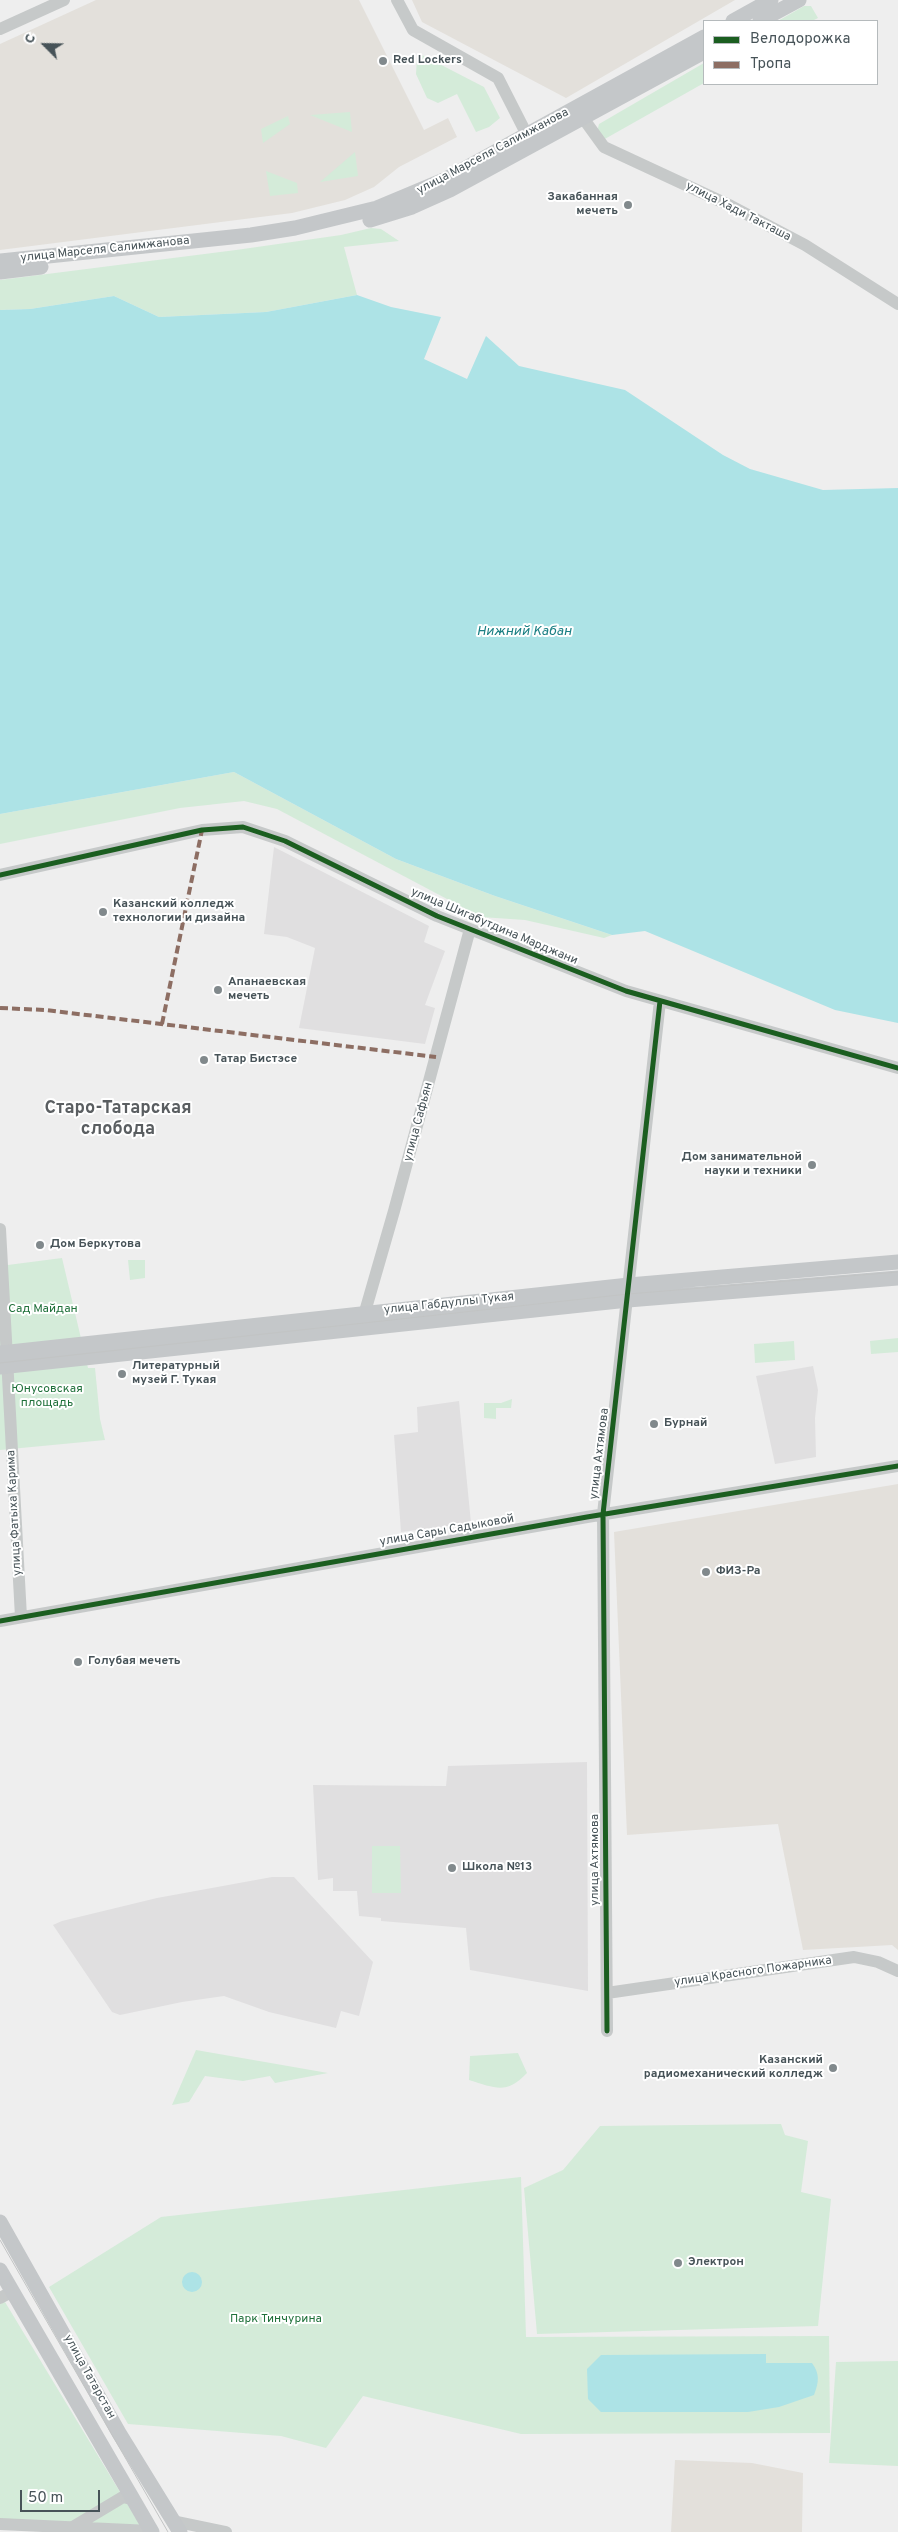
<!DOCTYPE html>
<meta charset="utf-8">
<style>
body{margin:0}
#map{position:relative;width:898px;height:2532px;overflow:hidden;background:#eee;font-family:Overpass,sans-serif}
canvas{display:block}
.legend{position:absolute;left:703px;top:20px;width:175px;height:65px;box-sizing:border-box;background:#fff;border:1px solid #b5babc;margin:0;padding:6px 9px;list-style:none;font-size:15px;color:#475358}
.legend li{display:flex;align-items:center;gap:10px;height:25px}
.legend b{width:25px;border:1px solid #b5babc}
.north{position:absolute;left:20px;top:20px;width:50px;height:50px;-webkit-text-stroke:4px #fff;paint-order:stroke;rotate:293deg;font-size:14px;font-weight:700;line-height:20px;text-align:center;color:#475358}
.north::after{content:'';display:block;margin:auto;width:18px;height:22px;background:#475358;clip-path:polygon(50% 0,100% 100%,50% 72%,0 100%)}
.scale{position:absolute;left:20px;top:2490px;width:80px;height:22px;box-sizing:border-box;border:2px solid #475358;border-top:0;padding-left:6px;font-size:15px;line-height:18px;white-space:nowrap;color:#475358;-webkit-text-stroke:4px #fff;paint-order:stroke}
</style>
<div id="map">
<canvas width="898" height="2532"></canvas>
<ul class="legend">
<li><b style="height:6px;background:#1b5e20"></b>Велодорожка</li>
<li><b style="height:6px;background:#8d6e63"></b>Тропа</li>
</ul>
<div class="north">С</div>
<div class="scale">50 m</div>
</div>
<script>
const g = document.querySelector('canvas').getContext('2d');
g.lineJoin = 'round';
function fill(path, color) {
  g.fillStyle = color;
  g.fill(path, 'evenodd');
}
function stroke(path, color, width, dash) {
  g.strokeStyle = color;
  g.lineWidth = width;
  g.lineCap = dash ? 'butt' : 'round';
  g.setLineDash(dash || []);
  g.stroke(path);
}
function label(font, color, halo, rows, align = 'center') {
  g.font = font + ' Overpass,sans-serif';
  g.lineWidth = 4;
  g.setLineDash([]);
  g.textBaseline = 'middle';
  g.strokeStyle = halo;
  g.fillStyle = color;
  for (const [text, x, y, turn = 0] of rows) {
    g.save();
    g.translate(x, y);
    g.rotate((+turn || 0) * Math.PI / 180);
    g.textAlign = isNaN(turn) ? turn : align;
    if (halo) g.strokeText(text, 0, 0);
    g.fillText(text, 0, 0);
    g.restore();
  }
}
fill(new Path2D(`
 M96,0H359L424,130L448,118L457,137L399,167L374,187L345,200L292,213L0,250V44Z
 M412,0H735L566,98L422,22Z
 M898,1484V1950L892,1945L803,1950L778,1824L627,1835L614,1532Z
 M675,2460L752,2463L803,2473L802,2532H671Z`), '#e3e0db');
fill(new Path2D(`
 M274,847L429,926L424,942L445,951L425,1005L435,1008L425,1044L299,1028L315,948L287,937L264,934Z
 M813,1366L818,1390L815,1418L816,1457L775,1464L756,1376Z
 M459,1401L471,1523L401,1532L394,1435L418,1432L417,1407Z
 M587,1762L588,1991L470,1970L466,1928L381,1921V1918L359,1916L357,1891H333V1878L318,1880L313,1785L446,1786L448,1766Z
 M272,1877H294L373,1962L359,2016L341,2011L336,2028L269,2012L224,1996L182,2002L120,2015L112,2012L53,1925L62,1921L157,1898Z`), '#e0dfe0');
fill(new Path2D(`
 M804,6H811L818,18L812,21H778Z
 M422,55L484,87L500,118L489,127L476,132L457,94L438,103L427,98L416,74L417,58Z
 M704,63V83L603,140L597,132L599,124Z
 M350,112L352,132L310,115Z
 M288,116L290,124L263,143L261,129Z
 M355,152L358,176L320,182Z
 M266,171L297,183L298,193L270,196Z
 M371,228L381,229L399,241L344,247L357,295L266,312L159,317L114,296L30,309L0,310V280L236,250L341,235Z
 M234,772L396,859L495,896L612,935L604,938L525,920L481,917L277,809L244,801L180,808L0,844V814Z
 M62,1258L88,1368H95L100,1419L105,1440L0,1450V1266Z
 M128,1260H145V1278L130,1280Z
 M898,1338V1352L871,1354L870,1341Z
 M794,1341L795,1360L755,1363L754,1344Z
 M512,1399L511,1408H496V1419L484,1418V1403H501Z
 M372,1846H400L401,1893H372Z
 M196,2050L328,2073L275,2083L270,2076L243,2081L205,2076L189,2102L172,2105Z
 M518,2053L527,2073C506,2095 496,2088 469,2080L470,2056Z
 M781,2124L785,2135L808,2141L801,2192L831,2199L818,2326L537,2334L524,2188L563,2170L600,2126Z
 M521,2177L526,2337L829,2336L830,2433L521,2434L363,2396L326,2448L281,2436L128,2424L49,2287L161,2217Z
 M5,2302L140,2525L0,2519V2304Z
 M898,2361V2466L829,2463L836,2362Z`), '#d4ebd9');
fill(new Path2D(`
 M357,295L391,307L441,317L424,359L467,379L486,336L519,366L625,390L723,455L750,469L823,490L898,488V1023L835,1010L645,931L612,935L495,896L396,859L234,772L0,814V310L30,309L114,296L159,317L266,312Z
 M182 2282a10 10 0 1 1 20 0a10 10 0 1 1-20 0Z
 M766,2354V2363H812C820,2374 819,2382 814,2395L779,2407L748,2412H601L588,2399L587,2369L601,2355Z`), '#ade3e6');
stroke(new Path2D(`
 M397,0L413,30L498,78L527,135
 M0,29L64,0
 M583,118L604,147L731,206L805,245L898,304
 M0,875L202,830L243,827L285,841L437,916L626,991L898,1068
 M0,1229L21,1617
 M362,1322L394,1211L470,929
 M0,1621L587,1517L898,1466
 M607,1993L854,1957L878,1962L898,1971
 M607,2031L603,1514L660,1001
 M0,2298L13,2291
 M173,2521L226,2532
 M0,2524L151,2531
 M73,2527L123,2497L133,2499`), '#c6c9c9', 12);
stroke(new Path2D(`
 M733,21L771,0
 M760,21L799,0
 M370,220L412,207L450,190L704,52
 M0,261L251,235L295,228L377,208L444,180L704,37
 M0,272L41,267
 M0,1353L629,1285L898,1262
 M0,1367L628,1300L898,1278
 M0,2222L119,2433L180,2532
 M0,2270L152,2532`), '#c4c7c9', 15);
stroke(new Path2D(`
 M0,1363L628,1294L898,1272
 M0,2240L168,2532`), '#c2c4c4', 1);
stroke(new Path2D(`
 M0,1008L45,1010L436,1057
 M162,1024L202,830`), '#8d6e63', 4, [8, 4]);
stroke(new Path2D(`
 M0,875L202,830L243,827L285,841L437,916L626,991L898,1068
 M0,1621L587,1517L898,1466
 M607,2031L603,1514L660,1001`), '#1b5e20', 5);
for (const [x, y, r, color] of [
 [383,61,5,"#81898c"],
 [628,205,5,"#81898c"],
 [103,912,5,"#81898c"],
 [218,990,5,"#81898c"],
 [204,1060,5,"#81898c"],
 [812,1165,5,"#81898c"],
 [40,1245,5,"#81898c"],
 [122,1374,5,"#81898c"],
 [654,1424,5,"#81898c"],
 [706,1572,5,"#81898c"],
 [78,1662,5,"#81898c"],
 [452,1868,5,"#81898c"],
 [833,2068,5,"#81898c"],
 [678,2263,5,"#81898c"]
]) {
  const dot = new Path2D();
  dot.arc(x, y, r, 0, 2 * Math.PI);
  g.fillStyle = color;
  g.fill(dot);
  stroke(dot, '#fff', 2);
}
label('bold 12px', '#475358', '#fff', [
 ["Red Lockers",393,61],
 ["Закабанная",618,198,"right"],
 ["мечеть",618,212,"right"],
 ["Казанский колледж",113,905],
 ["технологии и дизайна",113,919],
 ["Апанаевская",228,983],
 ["мечеть",228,997],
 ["Татар Бистэсе",214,1060],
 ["Дом занимательной",802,1158,"right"],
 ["науки и техники",802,1172,"right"],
 ["Дом Беркутова",50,1245],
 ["Литературный",132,1367],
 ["музей Г. Тукая",132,1381],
 ["Бурнай",664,1424],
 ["ФИЗ-Ра",716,1572],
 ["Голубая мечеть",88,1662],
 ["Школа №13",462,1868],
 ["Казанский",823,2061,"right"],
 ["радиомеханический колледж",823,2075,"right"],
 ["Электрон",688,2263]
], 'left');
label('12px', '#475358', '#fff', [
 ["улица Марселя Салимжанова",493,152,-28],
 ["улица Хади Такташа",738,212,27],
 ["улица Марселя Салимжанова",105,250,-6],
 ["улица Шигабутдина Марджани",494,927,23],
 ["улица Сафьян",419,1122,-75],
 ["улица Габдуллы Тукая",449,1304,-6],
 ["улица Ахтямова",600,1454,-83],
 ["улица Фатыха Карима",15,1513,-93],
 ["улица Сары Садыковой",447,1531,-10],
 ["улица Ахтямова",596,1860,-90],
 ["улица Красного Пожарника",753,1972,-8],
 ["улица Татарстан",89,2377,61]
]);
label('12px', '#20713b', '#fff', [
 ["Сад Майдан",43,1310],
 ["Юнусовская",47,1390],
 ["площадь",47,1404],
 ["Парк Тинчурина",276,2320]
]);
label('italic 14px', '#1a7f83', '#fff', [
 ["Нижний Кабан",524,632]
]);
label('bold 18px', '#5a5e61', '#fff', [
 ["Старо-Татарская",118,1109],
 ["слобода",118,1130]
]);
</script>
